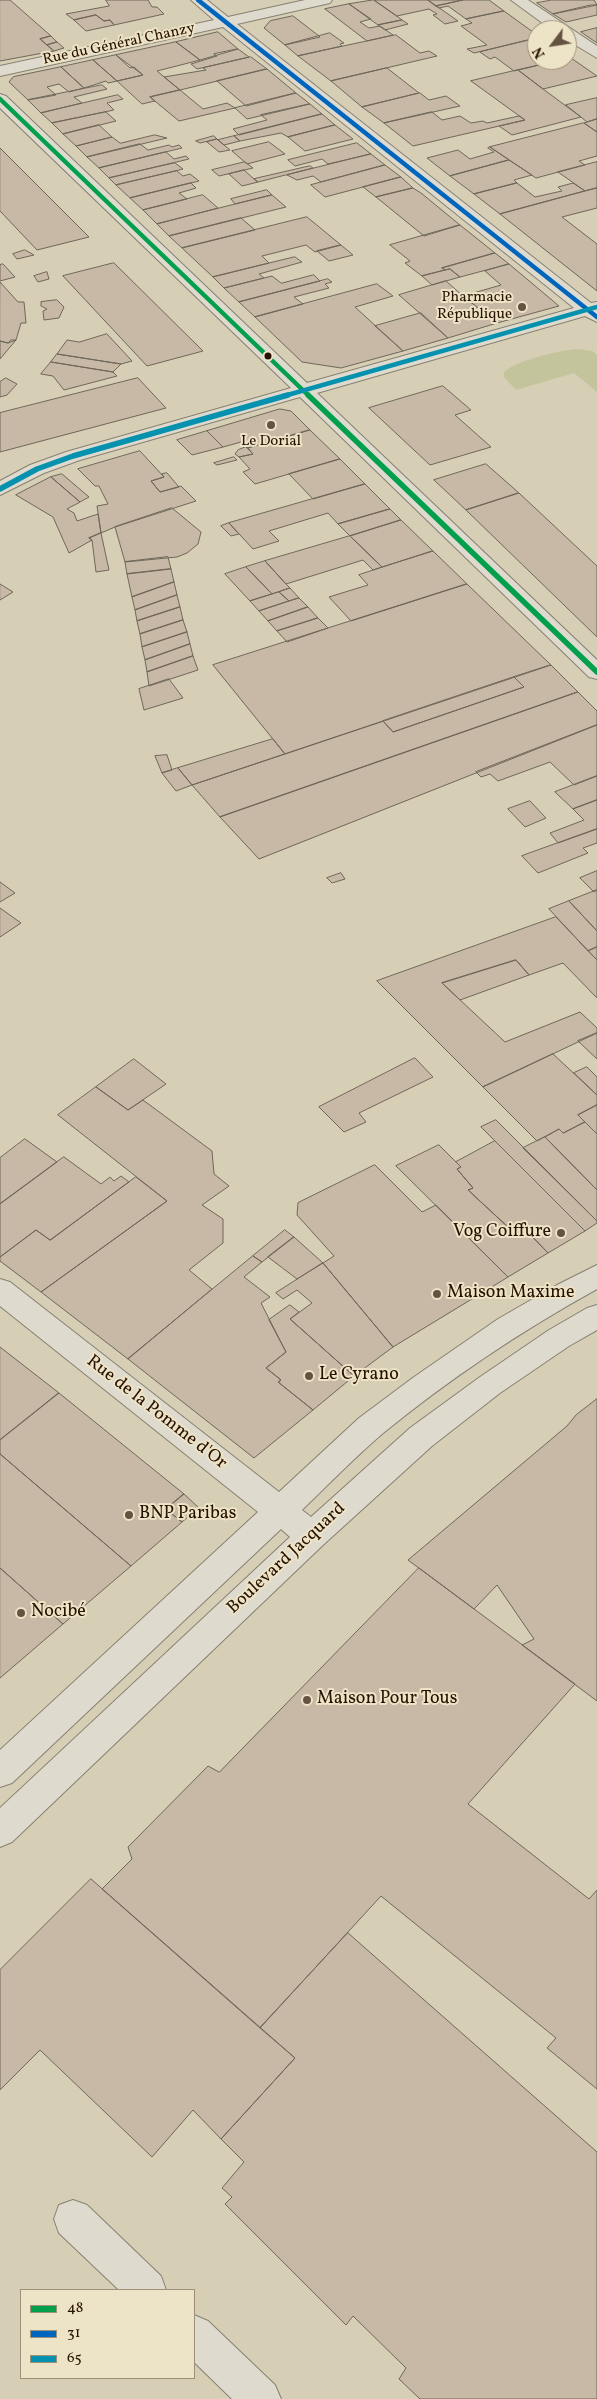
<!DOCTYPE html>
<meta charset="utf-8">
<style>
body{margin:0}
#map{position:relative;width:597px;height:2399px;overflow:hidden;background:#d6ceb5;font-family:Vollkorn,serif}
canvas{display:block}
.legend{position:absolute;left:20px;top:2289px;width:175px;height:90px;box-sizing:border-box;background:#ede3c6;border:1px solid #9e8f78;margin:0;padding:6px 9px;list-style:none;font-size:15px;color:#271102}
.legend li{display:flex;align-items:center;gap:10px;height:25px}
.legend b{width:25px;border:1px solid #9e8f78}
.north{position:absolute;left:527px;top:20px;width:50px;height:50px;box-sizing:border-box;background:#ede3c6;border:1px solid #9e8f78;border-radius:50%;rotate:239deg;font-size:14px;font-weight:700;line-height:20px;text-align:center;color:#271102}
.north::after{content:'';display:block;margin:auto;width:18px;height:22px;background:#645341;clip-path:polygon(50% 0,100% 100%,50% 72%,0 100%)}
</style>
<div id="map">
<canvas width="597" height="2399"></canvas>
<ul class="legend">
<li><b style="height:6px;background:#029f4d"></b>48</li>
<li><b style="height:6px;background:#0065bd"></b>31</li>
<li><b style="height:6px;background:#0692af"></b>65</li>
</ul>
<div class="north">N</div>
</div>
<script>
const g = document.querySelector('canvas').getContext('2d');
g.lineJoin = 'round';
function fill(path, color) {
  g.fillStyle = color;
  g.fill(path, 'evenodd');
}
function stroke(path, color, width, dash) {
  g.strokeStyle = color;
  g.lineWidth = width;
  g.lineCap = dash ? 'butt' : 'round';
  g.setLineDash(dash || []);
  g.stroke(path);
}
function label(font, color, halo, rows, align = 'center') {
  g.font = font + ' Vollkorn,serif';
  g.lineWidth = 4;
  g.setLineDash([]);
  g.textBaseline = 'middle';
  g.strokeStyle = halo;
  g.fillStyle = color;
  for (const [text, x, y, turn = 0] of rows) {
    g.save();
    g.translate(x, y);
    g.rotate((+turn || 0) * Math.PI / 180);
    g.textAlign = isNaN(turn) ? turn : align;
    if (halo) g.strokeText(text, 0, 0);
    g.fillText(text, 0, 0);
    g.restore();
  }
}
fill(new Path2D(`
 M579,349L592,351L597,355V392L574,373L516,390L504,377V372C518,360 560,350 579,349Z`), '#c4c49c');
const building = new Path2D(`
 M0,0H10L51,36L40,39L54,51L0,61Z
 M106,0H148L152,7H157L164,14L114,25L110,20L104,21L96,15L74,20L66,14L109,6Z
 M374,0H428L458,21L445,24L433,15L437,14L429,9L397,16Z
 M374,0L394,14L402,20L378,25L349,4Z
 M428,0H463L436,6Z
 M463,0H489L504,11L466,19L448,6L439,8L436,6Z
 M552,0H594L597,5L553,14L537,3Z
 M349,4L371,19L360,22L369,28L380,26L393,35L367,41L325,9Z
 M591,5H597V15L566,22L553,14Z
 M504,11L537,35V38L474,53L467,49L487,45L461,26L472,23L466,19Z
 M96,15L104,21L110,20L114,25L86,31L74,20Z
 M293,16L319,36L320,37L285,45L264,28L270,21Z
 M402,20L408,24L385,30L378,25Z
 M597,28V43L581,32Z
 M218,32L238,49L200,60L176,42Z
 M330,33L344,43L340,44L342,46L298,56L285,45Z
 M396,35L420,53L429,51L437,56L331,81L298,56Z
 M51,36L57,42L47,45L40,39Z
 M537,38V60H561L514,71L495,57L490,59L480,52Z
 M57,42L64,48L54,51L47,45Z
 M176,42L200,60L157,71L180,90L150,97L155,101L142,104L117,81L143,75L116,55Z
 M238,49L249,57L197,69L191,64L217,56L214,54Z
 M116,55L130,68L134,67L143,75L117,81L93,60Z
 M251,57L267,69L180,90L164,77L206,70L203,68Z
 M571,58L597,76L543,89L518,70Z
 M93,60L117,81L108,83L106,81L84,88L61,67Z
 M61,67L84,88L69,92L59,84L47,87L56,95L28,100L9,82L13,77Z
 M387,68L419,93L362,107L331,81Z
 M267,69L296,93L246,106L217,81Z
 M518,70L543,89L581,117L512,135L499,126L525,120L471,81Z
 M102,85L107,89L74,97L82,103L41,113L28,100Z
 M180,90L203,109L227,103L235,108L179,121L150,97Z
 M296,93L310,104L247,119L235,108Z
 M420,93L429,100L446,96L460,106L384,123L362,107Z
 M118,95L123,99L107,103L114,110L52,123L41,113Z
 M597,98V119L587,122L566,105Z
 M310,104L322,114L239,135L233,129L267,120L261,115Z
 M106,112L116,121L63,134L52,123Z
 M432,112L442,120L460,116L471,123L483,121L487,123L519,116L525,120L413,146L384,123Z
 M322,114L335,125L288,137L281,133L240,141L234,136Z
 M597,119V132L584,123L587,122Z
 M584,123L597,132V156L579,161L585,165L536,178L490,147Z
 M99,125L112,137L76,146L63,134Z
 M335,125L353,139L305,151L288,137Z
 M155,135L167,138L87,157L76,146L112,137L120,143Z
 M214,136L217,139L200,143L196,141Z
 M234,136L240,141L224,145L218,140Z
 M217,139L218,140L230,150L219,152L207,142Z
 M269,142L285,154L247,164L232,151Z
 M357,143L371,154L328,164L322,159L295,166L288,160Z
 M140,144L148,150L169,145L172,147L179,145L182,148L99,168L87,157Z
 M490,147L509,160L450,176L427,158L458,150L470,159L494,152L488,148Z
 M0,148L89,237L37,250L0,211Z
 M166,152L174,159L186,156L189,159L109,178L99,168Z
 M371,154L385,165L321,182L313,176L297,180L287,175Z
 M509,160L532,175L514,180L517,183L474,194L450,176Z
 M245,162L253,168L219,176L212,170Z
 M597,162V188L585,191L558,172Z
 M175,163L183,169L116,185L109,178Z
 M385,165L401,177L325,197L311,185Z
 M310,166L313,168L258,182L254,179Z
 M244,170L254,179L258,182L242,186L229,174Z
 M177,171L183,176L190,174L199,181L130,198L116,185Z
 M401,177L413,188L376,197L363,187Z
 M191,183L196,188L179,193L187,199L143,210L130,198Z
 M517,183L535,197L562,191L558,187L573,183L585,191L500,214L474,194Z
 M413,188L421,193L460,225L424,236L376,197Z
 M597,188V208L562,217L597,244V291L500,214Z
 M267,190L272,195L235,204L231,199Z
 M203,195L218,208L157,224L143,210Z
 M272,195L286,207L169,236L157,224Z
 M307,217L341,245L315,252L306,245L262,256L269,263L213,277L182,248Z
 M241,218L255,230L182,248L169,236Z
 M460,225L495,253L442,268L445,270L422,276L405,263L410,261L390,245Z
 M341,245L353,255L329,261L317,251Z
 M25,250L34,255L17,259L13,254Z
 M495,253L509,264L460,277L450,269L445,270L442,268Z
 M295,257L302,262L259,274L264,278L224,288L213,277Z
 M114,263L203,351L147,366L63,276Z
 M3,264L15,277L0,281V265Z
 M509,264L559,306L497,323L463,296L501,285L485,271Z
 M450,269L460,277L432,285L422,276Z
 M47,272L49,279L38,282L34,276Z
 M314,275L320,281L239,302L224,288L272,276L281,283Z
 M328,279L332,282L325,284L329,288L294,297L303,304L255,317L239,302Z
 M446,281L463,296L497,323L448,338L399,295Z
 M0,282L18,302H24L26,323H21L16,340L8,343L0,341Z
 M377,284L393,296L355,307L403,351L341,368L302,362L255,317Z
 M57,300L64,307L59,318L44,320L43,311L47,309L41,306V302Z
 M421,313L448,338L403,351L375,326Z
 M107,334L132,361L121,364L57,354L67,340L79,342Z
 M11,340H16L0,359V341L8,343Z
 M57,354L121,364L113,372L51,362Z
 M51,362L113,372L117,376L64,390L53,376L41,374Z
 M6,378L17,384L7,395L0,397V382Z
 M138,378L166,408L0,452V413Z
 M443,386L471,410L455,415L491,447L430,465L369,408Z
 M280,409L291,411L310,430L248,448L241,442L223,447L207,431Z
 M310,430L340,459L255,484L243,472L250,469L239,457L253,454L248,448Z
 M207,431L223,447L192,455L177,440Z
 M246,447L253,454L239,457L235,454L238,450Z
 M140,451L164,477L151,481L160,492L181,486L196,501L115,527L101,533L97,506L108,504L99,486H95L78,469Z
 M234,457L237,460L217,465L214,463Z
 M340,459L365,484L313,499L289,474Z
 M486,464L519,493L466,510L434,480Z
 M167,473L179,487L160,492L151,481L164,477L162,474Z
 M62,474L89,497L80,502L51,477Z
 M51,477L80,502L67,509L74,513L77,521L98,514L101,533L89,538L92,540L69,553L53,517L16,495Z
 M365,484L390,509L338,524L328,513L269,531L279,541L253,549L229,523Z
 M519,493L597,566V637L466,510Z
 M172,508L201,532L198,544L187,553L177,557L125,562L115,527Z
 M390,509L401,520L350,536L338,524Z
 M401,520L433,551L382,567L350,536Z
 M229,523L239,534L231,536L221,526Z
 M101,533L109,570L96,572L92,540L89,538Z
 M350,536L382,567L373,570L363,560L286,584L265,561Z
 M433,551L467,584L351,621L329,597L368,585L359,575Z
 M168,557L171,569L127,574L125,562Z
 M265,561L286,584L290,588L272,594L246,567Z
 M246,567L272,594L250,601L225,574Z
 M171,569L174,582L132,597L127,574Z
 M174,582L177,595L135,610L132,597Z
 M0,584L13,592L0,600Z
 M467,584L551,665L285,754L213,665Z
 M290,588L299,598L289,601L279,592Z
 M279,592L289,601L259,611L250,601Z
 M177,595L180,607L137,621L135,610Z
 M299,598L308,607L268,621L259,611Z
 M180,607L183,620L140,634L137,621Z
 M308,607L318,618L277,631L268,621Z
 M318,618L328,628L287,642L277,631Z
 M183,620L187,632L142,647L140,634Z
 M187,632L190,644L145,660L142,647Z
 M190,644L193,656L147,672L145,660Z
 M193,656L198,670L149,686L147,672Z
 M551,665L578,692L220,817L192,785L383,721L393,732L524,687L514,677Z
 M514,677L524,687L393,732L383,721Z
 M169,679L183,698L144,710L139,689Z
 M578,692L597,711V725L259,859L220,817Z
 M597,725V776L574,785L550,762L498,781L490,774L481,777L476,772Z
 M273,739L285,754L192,785L178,768Z
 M167,755L172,770L162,773L155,756Z
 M178,768L192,785L176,791L162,773Z
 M597,776V800L573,809L555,792Z
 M597,800V829L558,843L550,833L584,820L573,809Z
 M530,801L546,818L525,827L508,809Z
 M597,829V843L583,848L588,853L538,873L522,856Z
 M597,871V890L594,892L580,878Z
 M341,873L345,879L332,883L327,878Z
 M0,882L15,893L0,902Z
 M597,890V931L569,901Z
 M569,901L597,931V947L588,951L549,909Z
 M0,908L21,923L0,937Z
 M556,917L597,960V998L563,963L529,975L516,960L442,983L505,1042L580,1012L597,1028V1033L483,1087L377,981Z
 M597,947V960L588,951Z
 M516,960L529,975L460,1000L442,983Z
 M597,1033V1059L578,1041Z
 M553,1054L597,1095V1105L578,1115L585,1122L563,1133L559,1129L537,1141L483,1087Z
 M415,1058L433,1077L359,1113L366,1122L344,1132L319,1107Z
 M134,1059L166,1084L128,1110L96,1087Z
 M587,1067L597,1077V1095L574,1073Z
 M96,1087L128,1110L143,1100L212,1151L214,1174L229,1186L202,1205L223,1219V1243L189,1270L212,1289L128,1359L41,1292L167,1201L58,1115Z
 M597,1105V1134L578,1115Z
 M496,1120L597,1221V1223L585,1231L481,1127Z
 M585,1122L597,1134V1190L545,1137L559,1129L563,1133Z
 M545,1137L597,1190V1221L523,1148Z
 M25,1139L57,1162L0,1204V1158Z
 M495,1141L585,1231L548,1253L519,1223L509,1228L468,1190L473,1188L457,1169L461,1167L456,1162Z
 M439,1145L461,1167L457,1169L473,1188L468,1190L509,1228L519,1223L548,1253L508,1277L396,1166Z
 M64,1157L101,1184L110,1177L114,1181L121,1176L129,1182L50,1240L36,1230L0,1257V1204Z
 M375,1165L422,1212L436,1205L508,1277L393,1347L323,1263L334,1256L297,1215L298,1203Z
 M136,1177L167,1201L41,1292L0,1261V1257L36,1230L50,1240Z
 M285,1230L294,1237L262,1262L253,1256Z
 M294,1237L323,1263L297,1279L268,1257Z
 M253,1256L262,1262L244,1277L270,1297L261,1303L286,1352L266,1368L281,1380L278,1382L313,1410L254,1458L128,1359Z
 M323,1263L393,1347L354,1376L290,1319L312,1303L297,1290L283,1299L276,1293Z
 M290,1305L299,1312L290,1319L354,1376L313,1410L278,1382L281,1380L266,1368L286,1352L269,1320Z
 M0,1347L59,1393L0,1440Z
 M59,1393L184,1494L166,1509L182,1522L131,1566L0,1454V1440Z
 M597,1399V1701L522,1645L534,1639L497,1585L474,1609L408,1560L567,1426L576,1415Z
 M0,1454L131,1566L63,1624L0,1568Z
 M184,1494L199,1508L182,1522L166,1509Z
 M0,1568L63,1624L0,1678Z
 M419,1568L575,1684L468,1804L589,1899L597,1890V2089L547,2048L556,2038L381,1896L260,2028L102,1889L132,1859L128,1847L208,1766L219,1772Z
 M91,1879L295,2058L221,2139L193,2110L152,2157L40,2050L0,2090V1970Z
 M348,1933L597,2152V2399H420L399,2379L406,2368L353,2316L346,2325L225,2204L232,2197L222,2188L244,2162L221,2139L295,2058L260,2028Z`);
fill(building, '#c8b8a6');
stroke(building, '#6f6759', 1);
const minor = new Path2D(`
 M191,0H207L228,17L305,0H332L330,3L237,24L591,303L597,302V322L585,316L317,393L597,660V679L589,677L300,397L80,460L44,473L0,495V481L30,465L66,452L291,388L0,108V94L6,96L307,383L574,308L223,27L0,76V66L214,20Z
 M511,0H528L597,46V58L567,40V30H552Z
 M597,1265V1289C521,1331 449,1379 382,1434C354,1458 328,1485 302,1510L311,1517L410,1428L480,1377L549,1330L587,1308L597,1305V1330L569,1346L500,1393L432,1446L323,1545L12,1842L0,1847V1808L290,1537L281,1529L12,1783L0,1787V1750L258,1512L0,1306V1279L10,1282L279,1492L359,1418L414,1377L498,1319L557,1285Z
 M73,2200L87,2205L161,2276L166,2290H119L59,2233L54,2219L59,2205Z
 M194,2315L208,2321L275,2385L281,2399H232L194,2362Z`);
stroke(minor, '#888071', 2);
fill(minor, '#dedbce');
stroke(new Path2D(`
 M0,99L309,396`), '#029f4d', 4.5);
stroke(new Path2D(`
 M308,395L597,672`), '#029f4d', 5.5);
stroke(new Path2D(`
 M198,0L597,317`), '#0065bd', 4.5);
stroke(new Path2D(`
 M284,396L597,307`), '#0692af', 4.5);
stroke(new Path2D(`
 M0,489L37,469L73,456L288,395`), '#0692af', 5.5);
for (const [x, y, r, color] of [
 [522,307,5,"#645341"],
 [268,356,4.5,"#271102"],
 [271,425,5,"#645341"],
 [561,1233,5,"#645341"],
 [437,1294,5,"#645341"],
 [309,1376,5,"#645341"],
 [129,1515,5,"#645341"],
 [21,1613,5,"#645341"],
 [307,1700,5,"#645341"]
]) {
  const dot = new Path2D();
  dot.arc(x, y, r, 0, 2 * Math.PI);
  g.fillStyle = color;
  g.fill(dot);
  stroke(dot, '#ede3c6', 2);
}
label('15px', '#271102', '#ede3c6', [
 ["Rue du Général Chanzy",119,45,-12]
]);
label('15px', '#271102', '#ede3c6', [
 ["Pharmacie",512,298],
 ["République",512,315],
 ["Le Dorial",271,442,"center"]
], 'right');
label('18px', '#271102', '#ede3c6', [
 ["Vog Coiffure",551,1233,"right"],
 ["Maison Maxime",447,1294],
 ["Le Cyrano",319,1376],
 ["BNP Paribas",139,1515],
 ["Nocibé",31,1613],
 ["Maison Pour Tous",317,1700]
], 'left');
label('18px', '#271102', '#ede3c6', [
 ["Rue de la Pomme d'Or",156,1413,38],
 ["Boulevard Jacquard",287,1559,-43]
]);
</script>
